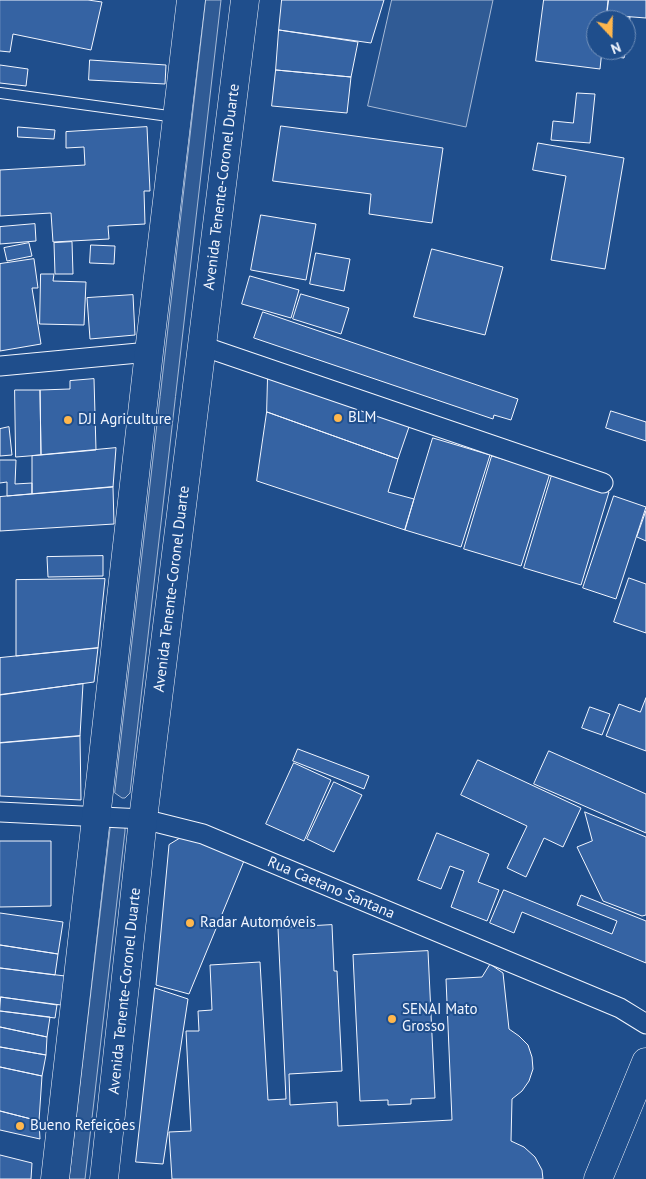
<!DOCTYPE html>
<meta charset="utf-8">
<style>
body{margin:0}
#map{position:relative;width:646px;height:1179px;overflow:hidden;background:#1f4e8c;font-family:"PT Sans",sans-serif}
canvas{display:block}
.north{position:absolute;left:586px;top:10px;width:50px;height:50px;box-sizing:border-box;background:#1f4e8c;border:1px solid #7391ba;border-radius:50%;rotate:159deg;font-size:14px;font-weight:700;line-height:20px;text-align:center;color:#f2f6ff}
.north::after{content:'';display:block;margin:auto;width:18px;height:22px;background:#ffb74d;clip-path:polygon(50% 0,100% 100%,50% 72%,0 100%)}
</style>
<div id="map">
<canvas width="646" height="1179"></canvas>
<div class="north">N</div>
</div>
<script>
const g = document.querySelector('canvas').getContext('2d');
g.lineJoin = 'round';
function fill(path, color) {
  g.fillStyle = color;
  g.fill(path, 'evenodd');
}
function stroke(path, color, width, dash) {
  g.strokeStyle = color;
  g.lineWidth = width;
  g.lineCap = dash ? 'butt' : 'round';
  g.setLineDash(dash || []);
  g.stroke(path);
}
function label(font, color, halo, rows, align = 'center') {
  g.font = font + ' "PT Sans",sans-serif';
  g.lineWidth = 4;
  g.setLineDash([]);
  g.textBaseline = 'middle';
  g.strokeStyle = halo;
  g.fillStyle = color;
  for (const [text, x, y, turn = 0] of rows) {
    g.save();
    g.translate(x, y);
    g.rotate((+turn || 0) * Math.PI / 180);
    g.textAlign = isNaN(turn) ? turn : align;
    if (halo) g.strokeText(text, 0, 0);
    g.fillText(text, 0, 0);
    g.restore();
  }
}
const green = new Path2D(`
 M206,0H221L130,793L125,798H122L115,793Z
 M392,0H493L466,127L368,106Z
 M111,826L125,827V831L85,1179H69L110,829Z`);
fill(green, '#305b95');
stroke(green, '#a8bbd7', 1);
const building = new Path2D(`
 M0,0H88L102,2L91,50L13,34L10,52L0,51Z
 M282,0H384L371,43L279,30Z
 M544,0H608L606,20H596V50H602L600,69L536,61Z
 M609,0H646V18L607,15Z
 M607,15L630,17L626,46V20H606Z
 M279,30L358,42L351,77L276,70Z
 M602,50H626L624,58L602,55Z
 M90,60L166,65L165,84L89,80Z
 M0,65L28,69L26,86L0,83Z
 M276,70L351,77L347,113L272,106Z
 M577,93L595,94L590,143L551,140L553,121L573,123Z
 M281,126L443,148L432,223L369,214L371,194L273,181Z
 M18,127L55,130L54,139L18,137Z
 M147,127L150,191H144L145,224L108,226L109,239L53,242L51,213L0,216V170L85,165L84,147L66,148V132Z
 M538,143L624,158L605,269L551,260L566,176L533,170Z
 M261,215L316,224L306,280L251,270Z
 M35,224L36,241L0,244V227Z
 M72,242L73,274H55L54,243Z
 M29,243L32,256L7,261L4,248Z
 M91,245L115,246L114,264L90,263Z
 M432,249L503,267L485,335L414,317Z
 M316,253L350,259L344,291L310,284Z
 M34,259L38,288H32L41,344L0,351V264Z
 M41,274H54L53,281L86,282L84,325L40,324Z
 M250,276L299,290L291,318L242,304Z
 M301,294L349,308L341,334L293,319Z
 M133,295L135,335L90,339L87,298Z
 M263,312L518,399L511,420L494,415L493,419L254,338Z
 M268,374L410,424L398,459L267,412Z
 M94,379L96,450L41,455L40,390L70,389V381Z
 M15,390H40L41,455L16,457Z
 M611,411L646,422V441L606,428Z
 M267,412L398,459L388,492L414,499L405,530L257,481Z
 M9,427L12,455L0,456V429Z
 M433,438L490,455L461,547L405,530Z
 M116,448L113,487L32,494V456Z
 M492,456L550,473L521,566L464,549Z
 M0,460H16L15,484L32,483V494L7,496V482L0,483Z
 M552,475L609,492L581,585L524,568Z
 M113,487L114,524L0,531V497Z
 M614,496L646,507L616,599L583,588Z
 M646,511V541L637,537Z
 M103,556V576L48,577L47,557Z
 M629,578L646,584V633L614,622Z
 M105,579L98,648L16,656V580Z
 M98,648L94,682L0,695V658Z
 M83,684L80,736L0,743V695Z
 M646,698V751L606,736L619,704L640,712Z
 M590,707L610,714L602,735L582,728Z
 M80,736L81,800L0,796V743Z
 M298,749L369,776L364,789L293,761Z
 M549,751L646,794V833L534,784Z
 M478,760L581,808L563,847L544,838L526,877L507,868L527,826L461,795Z
 M294,763L331,780L304,841L266,824Z
 M334,782L362,795L334,852L307,839Z
 M585,812L646,837V915L642,916L603,901L577,847L592,841Z
 M437,833L489,854L478,882L499,890L487,921L451,907L464,871L450,866L441,889L418,880Z
 M187,834L246,856L189,994L156,985L169,845Z
 M0,841H51V906L0,907Z
 M504,890L612,934L617,921L577,905L581,895L646,921V963L522,912L514,933L490,923Z
 M0,913L63,922L58,954L0,945Z
 M332,925L334,971H337L342,1071L289,1074L290,1105L337,1102L338,1126L452,1120L446,979L482,977L490,964L503,973L509,1029L519,1036L528,1045L532,1057L533,1069L529,1081L522,1091L512,1099L511,1141L524,1147L535,1157L542,1170L543,1179H172L169,1132L191,1131L186,1031H199L198,1011L212,1010L210,965L260,962L268,1100L286,1099L278,928Z
 M0,945L58,954L55,975L0,968Z
 M428,951L435,1098L411,1099V1104L388,1105V1100L360,1101L353,955Z
 M0,968L65,976L61,1005L0,997Z
 M155,988L188,999L163,1164L136,1162Z
 M1,997L57,1005L55,1018L0,1011Z
 M0,1011L50,1017L47,1037L0,1027Z
 M0,1027L47,1037L46,1055L0,1047Z
 M0,1047L46,1055L42,1076L0,1067Z
 M0,1067L42,1076L39,1121L0,1111Z
 M0,1111L39,1121L40,1139L0,1130Z
 M0,1155L32,1163L31,1179H0Z`);
fill(building, '#3563a3');
stroke(building, '#f2f6ff', 1);
const service = new Path2D(`
 M0,93L176,117`);
const minor = new Path2D(`
 M202,346L603,483
 M0,366L149,352
 M0,812L143,819L203,834L620,1008L646,1024`);
const primary = new Path2D(`
 M55,1179L149,352L191,0
 M104,1179L143,819L245,0
 M598,1179L646,1062`);
stroke(service, '#f2f6ff', 12);
stroke(minor, '#f2f6ff', 21);
stroke(primary, '#f2f6ff', 29);
stroke(service, '#1f4e8c', 10);
stroke(minor, '#1f4e8c', 19);
stroke(primary, '#1f4e8c', 28);
for (const [x, y, r, color] of [
 [338,418,5,"#ffb74d"],
 [68,420,5,"#ffb74d"],
 [190,923,5,"#ffb74d"],
 [392,1019,5,"#ffb74d"],
 [20,1126,5,"#ffb74d"]
]) {
  const dot = new Path2D();
  dot.arc(x, y, r, 0, 2 * Math.PI);
  g.fillStyle = color;
  g.fill(dot);
  stroke(dot, '#1f4e8c', 2);
}
label('15px', '#f2f6ff', '#1f4e8c', [
 ["Avenida Tenente-Coronel Duarte",222,187,-83],
 ["Avenida Tenente-Coronel Duarte",172,589,-83],
 ["Rua Caetano Santana",331,888,23],
 ["Avenida Tenente-Coronel Duarte",125,991,-84]
]);
label('15px', '#f2f6ff', '#1f4e8c', [
 ["BLM",348,418],
 ["DJI Agriculture",78,420],
 ["Radar Automóveis",200,923],
 ["SENAI Mato",402,1010],
 ["Grosso",402,1027],
 ["Bueno Refeições",30,1126]
], 'left');
</script>
